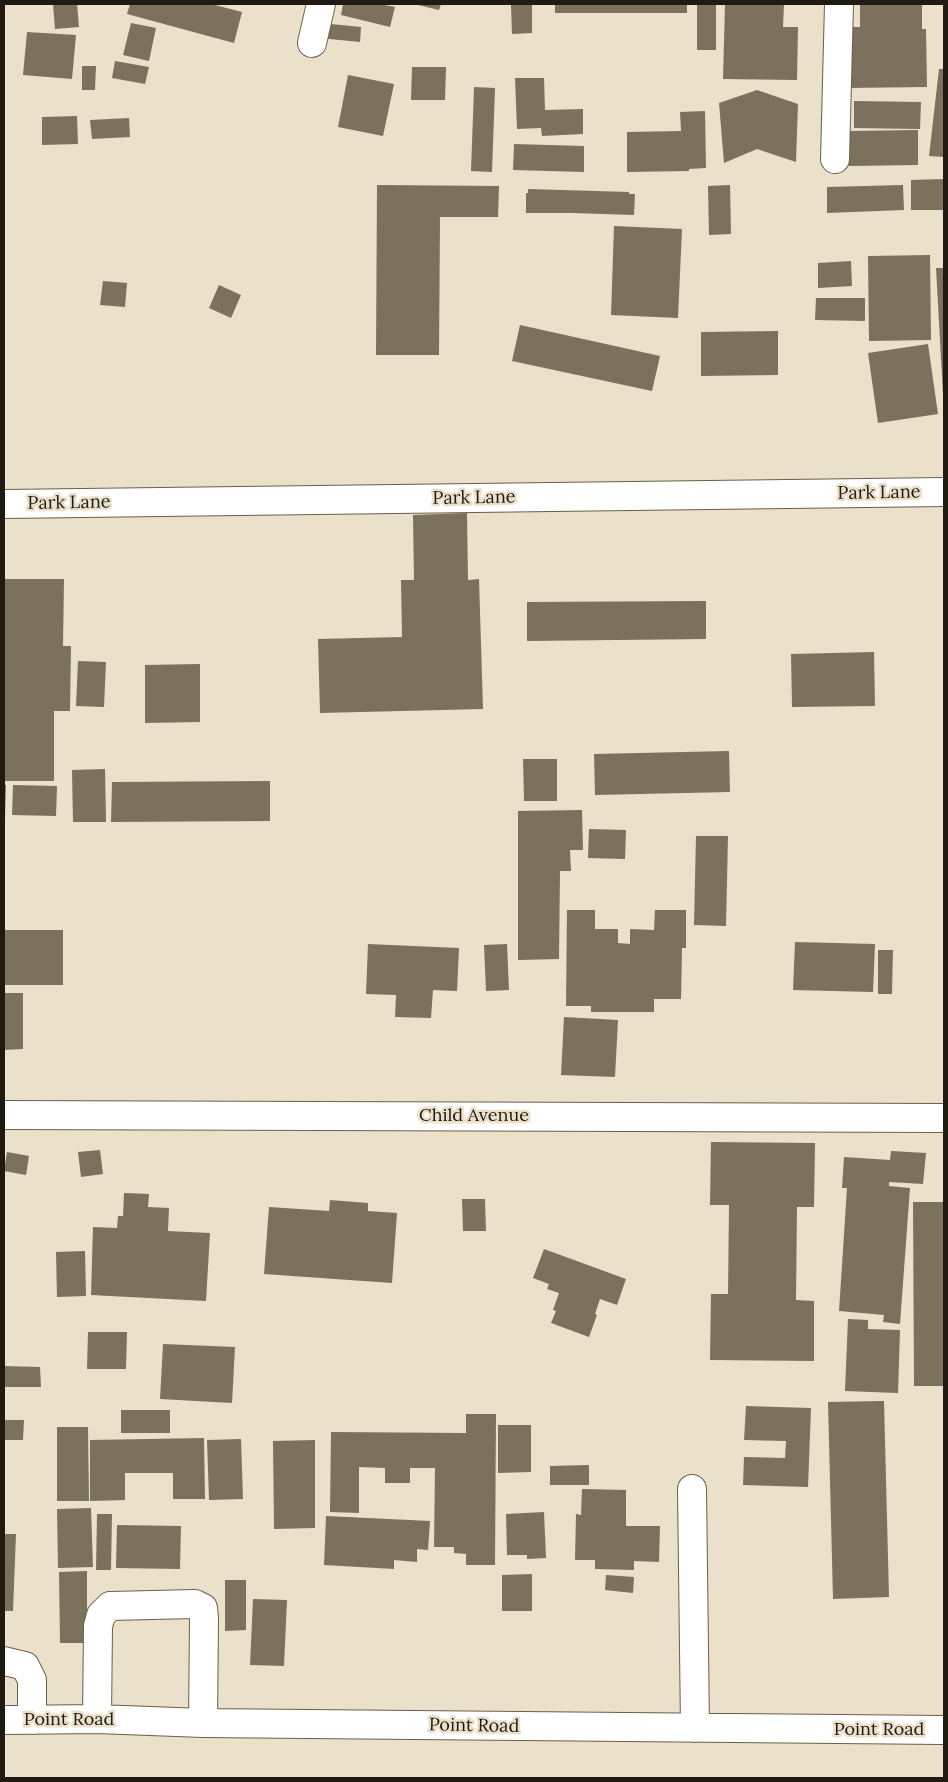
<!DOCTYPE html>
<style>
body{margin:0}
#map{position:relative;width:948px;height:1782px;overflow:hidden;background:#ebe0c9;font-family:Lora,serif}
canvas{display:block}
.frame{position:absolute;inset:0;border:5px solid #1f1b13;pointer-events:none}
</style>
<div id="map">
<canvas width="948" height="1782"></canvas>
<div class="frame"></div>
</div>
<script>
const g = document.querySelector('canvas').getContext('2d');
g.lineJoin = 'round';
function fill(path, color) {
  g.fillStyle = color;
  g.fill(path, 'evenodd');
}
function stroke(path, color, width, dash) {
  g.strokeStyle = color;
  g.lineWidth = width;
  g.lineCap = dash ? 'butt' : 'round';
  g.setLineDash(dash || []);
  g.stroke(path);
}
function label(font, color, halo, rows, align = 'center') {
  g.font = font + ' Lora,serif';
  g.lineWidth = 5;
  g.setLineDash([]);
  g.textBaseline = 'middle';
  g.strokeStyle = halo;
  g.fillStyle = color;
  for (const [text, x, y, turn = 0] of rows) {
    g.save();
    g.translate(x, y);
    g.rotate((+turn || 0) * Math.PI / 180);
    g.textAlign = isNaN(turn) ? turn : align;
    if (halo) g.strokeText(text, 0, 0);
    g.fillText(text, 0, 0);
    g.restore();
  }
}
fill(new Path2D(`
 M53,4H77L79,27L55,29Z
 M130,4H211L242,12L234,43L127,14Z
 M343,4H379L395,7L390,27L341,15Z
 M414,4H441L439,10Z
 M555,4H687V13H555Z
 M697,4H716V50H697Z
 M725,4H784L783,27H798L797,80L723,79Z
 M860,4H922V29H926L927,87L847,88L846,27H860Z
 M511,5H532V33L512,34Z
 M131,23L156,28L149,61L123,55Z
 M321,23L361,27L360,42L319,38Z
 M27,32L76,35L72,79L23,75Z
 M115,61L149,67L145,84L112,78Z
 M82,66H96L95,90H82Z
 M412,67H446L445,100H411Z
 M939,69H944V157L929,156Z
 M348,75L394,84L383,136L338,127Z
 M515,78H544L545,110L583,109V134L542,136L541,128L517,129Z
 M474,87L495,88L492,172L471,171Z
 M757,90L798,104L796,162L757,149L724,163L719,103Z
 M854,101L921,102L920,129L854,128Z
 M705,111L706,168L689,169V171L627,172V132L681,131L680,112Z
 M77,116L78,144L42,145V117Z
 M129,118L130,137L92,139L90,120Z
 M918,130V165L849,166V131Z
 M514,144L584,146V172L513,170Z
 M944,179V210H911V180Z
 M377,185L499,186L498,217H440L439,355H376Z
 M730,185L731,234L709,235L708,186Z
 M903,185L904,210L827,213V187Z
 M528,189L629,192V194H635L634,215L573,213H526V193H528Z
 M614,226L682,229L678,318L611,315Z
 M930,255L931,340L869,341L868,256Z
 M851,261L852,286L818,288V263Z
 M936,268H944V395H943Z
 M103,281L127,283L125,307L100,305Z
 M219,285L241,295L231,318L209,308Z
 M816,298H865V321L815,320Z
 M520,325L660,356L652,391L512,361Z
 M778,331V375L701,376V332Z
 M928,344L938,414L878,423L868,353Z
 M467,513L468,580L479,579L483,709L320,713L318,639L402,637L401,580H414L413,515Z
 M4,579H64L63,646H71L70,711H54V781H4Z
 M706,601V639L527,641V602Z
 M874,652L875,706L792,707L791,654Z
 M78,661L106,662L104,707L76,706Z
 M200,664V722L145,723V665Z
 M729,751L730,792L595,795L594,754Z
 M523,759H557V801H524Z
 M105,769L106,822H73L72,770Z
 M270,781V821L111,822L112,782Z
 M4,785H6L5,818H4Z
 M13,785L57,786L56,816L12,815Z
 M582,810L583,850H570L571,871H560L559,959L518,960V811Z
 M589,829L626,830L625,859L588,858Z
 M696,836H728L726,926L694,925Z
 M567,910H595V929H618V943L630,944V929L654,930L655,910H686V948H682L681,999H654V1012H591V1006H566Z
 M4,930H63V985H4Z
 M795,942L875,944L873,992L793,990Z
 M368,944L459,948L457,991L433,990L431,1018L395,1017L396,995L366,994Z
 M507,944L509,990L486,991L484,945Z
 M878,950H893L892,994H878Z
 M4,993H23V1049L4,1050Z
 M564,1017L618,1020L615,1077L561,1075Z
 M711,1142L815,1143L814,1207H797L796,1300L814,1301V1361L710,1360L711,1294H728L729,1205H710Z
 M100,1150L103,1174L81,1177L78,1152Z
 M891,1151L926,1153L923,1184L889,1182V1186L910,1188L900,1324L883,1322L884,1315L839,1311L847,1188H842L844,1157L890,1160Z
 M7,1152L29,1156L26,1175L4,1171Z
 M124,1193L149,1194L148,1207L169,1208L168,1231L210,1233L206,1301L91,1295L93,1227L117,1228L118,1216H123Z
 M462,1199H485L486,1231H463Z
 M330,1200L368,1203V1211L397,1213L392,1283L264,1274L269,1207L329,1211Z
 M913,1202H944V1386H914Z
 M544,1249L626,1279L617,1305L600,1299L595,1314L597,1315L589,1337L551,1323L556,1311L553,1310L559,1293L547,1289L549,1284L533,1278Z
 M85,1251L86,1296L57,1297L56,1252Z
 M848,1319L868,1320V1329L900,1330L898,1393L845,1391Z
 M88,1332H127L126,1369H87Z
 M163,1344L235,1347L232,1403L160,1399Z
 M4,1366L40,1367L41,1387H4Z
 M884,1401L889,1597L833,1599L828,1402Z
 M746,1406L811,1408L808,1487L743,1485L744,1457L785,1458L786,1441L744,1440Z
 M121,1410H170V1433H121Z
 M466,1414H496L495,1565H466V1554L454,1553V1547H434L435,1468H410V1483H385V1468L359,1467V1513L330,1512L331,1432L466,1433Z
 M4,1420H24L23,1440H4Z
 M498,1425H531V1472L498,1473Z
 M57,1427H88L89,1501H57Z
 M204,1438L205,1499H173V1473H125V1500L90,1501V1440Z
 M241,1439L243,1499L209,1500L207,1440Z
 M315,1440V1528L274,1529L273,1441Z
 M589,1465V1485H550V1466Z
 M582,1489L626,1490V1526H660L659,1562L634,1561V1570L595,1569V1560H575L576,1514L581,1515Z
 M91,1508L93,1567L58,1568L57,1509Z
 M544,1512L546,1558L527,1559V1555H507L506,1514Z
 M97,1514H112L111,1570H96Z
 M326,1516L430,1521L428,1550L417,1549V1562L394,1560V1569L324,1565Z
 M117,1525L181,1526L180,1569L116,1568Z
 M4,1534H16L13,1611H4Z
 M87,1571V1643H60L59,1572Z
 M532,1574V1611H502V1575Z
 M606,1575L634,1577L633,1593L605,1590Z
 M225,1580H246V1630L225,1631Z
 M253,1599L287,1600L284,1666L250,1665Z`), '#7b715d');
const minor = new Path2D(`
 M312,43L321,4
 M835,159L839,4
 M4,504L944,492
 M4,1115L944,1118
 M692,1489L695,1728
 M4,1661L25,1666L32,1680V1720
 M97,1719L98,1626L101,1615L110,1606L195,1604L203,1608L204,1618L203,1723
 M4,1720L97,1719L203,1723L944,1730`);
stroke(minor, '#695f4b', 30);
stroke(minor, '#fff', 28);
label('18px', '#1f1b13', '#ebe0c9', [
 ["Park Lane",879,493,-1],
 ["Park Lane",474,498,-1],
 ["Park Lane",69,503,-1],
 ["Child Avenue",474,1116],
 ["Point Road",69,1720],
 ["Point Road",474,1726,1],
 ["Point Road",879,1730]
]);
</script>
